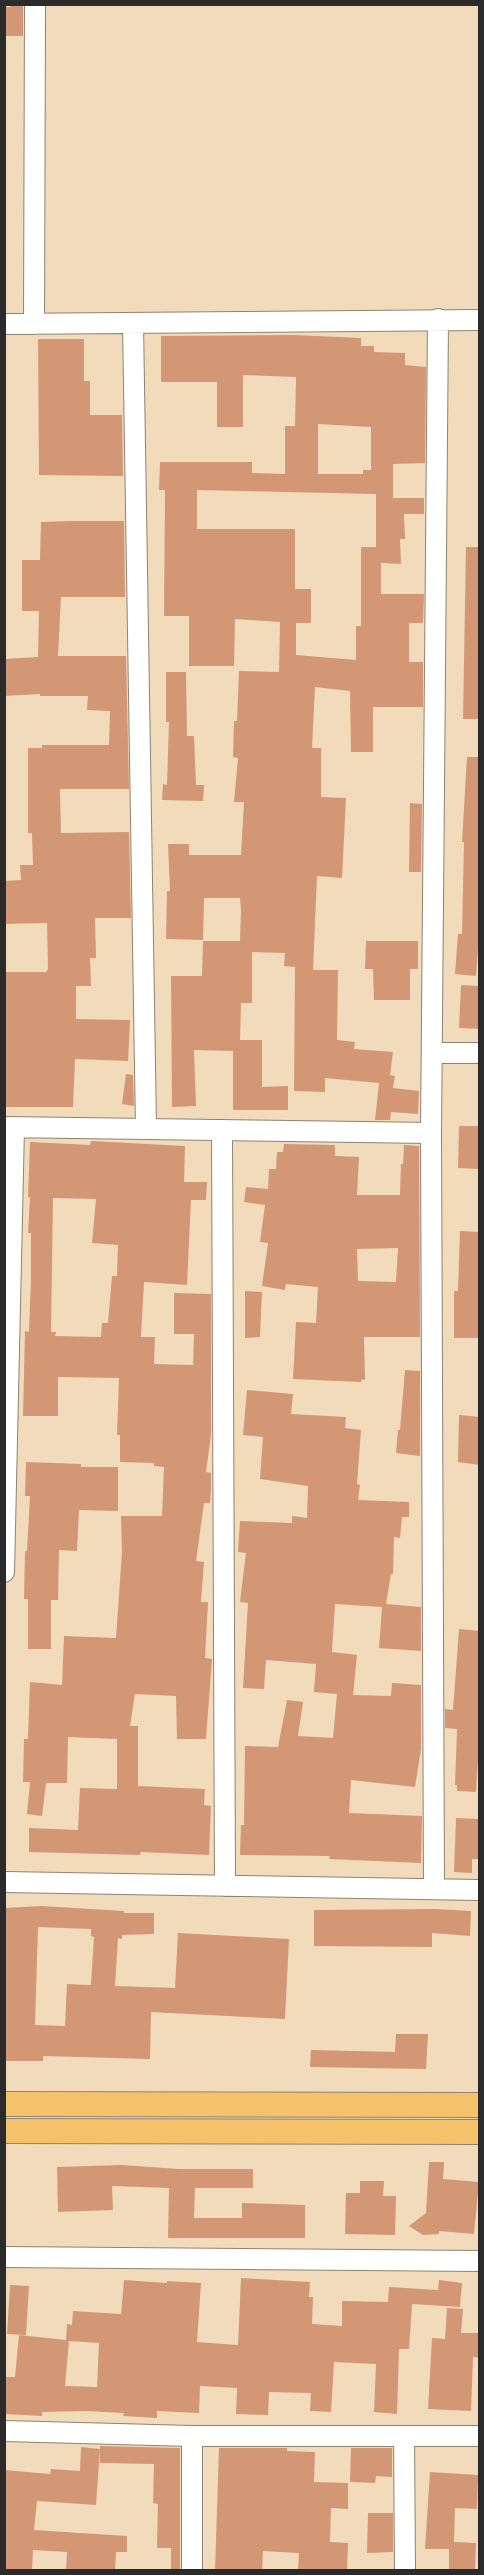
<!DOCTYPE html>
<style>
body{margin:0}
#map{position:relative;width:484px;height:2575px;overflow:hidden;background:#f1dbbb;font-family:"Indie Flower",sans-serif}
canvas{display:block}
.frame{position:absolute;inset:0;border:6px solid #2b2b2b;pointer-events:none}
</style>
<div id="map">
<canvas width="484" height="2575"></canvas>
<div class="frame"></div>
</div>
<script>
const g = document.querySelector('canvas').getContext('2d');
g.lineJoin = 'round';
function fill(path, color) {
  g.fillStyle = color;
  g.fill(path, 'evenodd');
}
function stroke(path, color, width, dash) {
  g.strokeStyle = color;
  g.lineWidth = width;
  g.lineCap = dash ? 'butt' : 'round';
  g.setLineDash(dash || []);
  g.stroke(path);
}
fill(new Path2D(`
 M11,4H23V36H4V7H10Z
 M294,335L361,338V346H374V352L405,353V365L426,367L425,463L393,464V498H424V514H404L405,539H400L401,564L381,563V594H424L423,623H409V662H423V707H373V752H351L350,691L315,687L312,748H321V797L346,798L342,878L317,876L313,970H338L337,1040L355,1042L354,1049L393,1052L390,1075L395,1076L393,1088L419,1091L418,1114L391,1112L390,1120H375L379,1083L325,1078V1092L294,1091L295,967L284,966L285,953L252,952V1003H241L240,1040H262V1087L288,1086V1110H233V1051L194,1050L196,1106L172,1107L171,976H202L203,941H240L241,910L240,898H204L203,940L166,939L167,891H170L168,844H189V855H241L244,802H234L238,758L233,757L234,721H237L239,671L279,672L280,622L235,619L234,666H189V616H164L165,490H159L160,462H252V473L285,474V426H295L296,377L243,375V427H217V382H161V336ZM318,424L371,427V470H363V474H318ZM197,490L376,494V547H361V626H356V660L296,655V623H311V589H295V529H197Z
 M38,339H84V381H90V415H122L123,476L39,475Z
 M71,521H124L125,597H61L58,656H126L129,789H60L61,833L129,832L131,918H95L96,958H90L91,986H76V1019L130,1020L128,1061L75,1059L73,1107H4V972H46L48,969L47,923L4,924V881L21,880L20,865H33L32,833H28V748H42V745H109L110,711L87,710L88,696H40V694L4,696V659L38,657L39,611H22V560H40L41,522Z
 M466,547H480V719H463Z
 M166,672H186L187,736H194L196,785H204L203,801L162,800L163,784L167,785L169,722H166Z
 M467,757H480V922L476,976L455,974L458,934H462L464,842H462Z
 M410,803L422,804L421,872H409Z
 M366,941H418V969H410V1000H374L373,969H365Z
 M461,985L480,986V1029L459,1028Z
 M126,1074L133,1075L134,1106L122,1104Z
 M459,1126H480L479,1169L458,1168Z
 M91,1141L185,1146L184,1182H207L206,1200H191L187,1285L144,1282L141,1337H155L154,1364L193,1365L194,1334H174V1293L211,1294V1435L206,1472L211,1473V1489L210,1503H204L196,1561L204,1562L201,1602H208L205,1658L212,1659L206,1739H177L176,1696L135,1694L130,1726H138V1786L205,1789L204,1805L211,1806L209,1855L141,1852L140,1855L29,1852V1828L78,1830L80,1788L117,1789V1739L68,1737L67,1783H46L42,1816L27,1814L30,1782H23L24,1739H28L30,1682L62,1685L64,1636L116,1638L122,1552L121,1516H162L164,1467L154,1466V1463L120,1462V1435H117L119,1378L58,1377V1416H23L25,1331L29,1332L31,1279V1233H28L30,1197H28L30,1142L90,1145ZM53,1198L96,1199L92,1243L118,1245L117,1276H112L108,1323H102L101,1337L55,1336L56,1332H51Z
 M284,1144L335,1145V1156L359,1157L357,1195H400L401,1164H403L404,1145L419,1146L420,1337H364L365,1380L362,1379L361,1382L293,1379L296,1322L316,1323L318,1287L286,1284L285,1290L262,1286L268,1243L260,1242L265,1205L244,1202L246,1187L268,1189L269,1169H276L277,1152H283ZM398,1248L396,1282L358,1281L357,1249Z
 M460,1231L480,1232V1338H454V1291H458Z
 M245,1291L262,1292L260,1337L245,1338Z
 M405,1370L420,1371V1456L396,1453L398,1430H400Z
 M247,1390L293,1394L291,1414L346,1417L345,1428L361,1430L357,1484L360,1485L358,1500L409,1502V1517H402L400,1538L394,1537L393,1574H391L386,1604L421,1607V1651L379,1648L382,1607L335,1604L332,1652L357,1655L353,1695L391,1696L392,1683L421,1685V1749L415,1787L351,1780L349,1813L422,1816L421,1863L329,1859L330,1856L240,1855L241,1825H244L245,1746L278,1747L287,1700L303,1702L298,1736L333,1738L337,1694L314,1692L316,1664L266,1660L264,1689L243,1688L248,1603L240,1602L246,1553L238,1552L240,1521L292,1523V1516L307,1518L308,1486L260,1479L263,1437L243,1435Z
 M459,1415L480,1417V1465L458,1462Z
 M26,1462L81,1464V1467H118V1511L79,1510L77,1551L59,1550L58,1600H51V1649H28V1599H24L25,1551H27L30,1496H25Z
 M459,1629L480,1631V1726L476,1792L457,1791V1785H455L457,1729L445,1728V1709L453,1710Z
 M456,1818L480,1819V1859H472V1873L454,1872Z
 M41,1906L124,1911V1913H154V1934L122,1935V1939L118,1938L115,1986L175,1988L178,1933L289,1939L285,2019L151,2012L150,2059L43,2056V2061H4V1908ZM38,1927L91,1929V1936L94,1937L91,1985L67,1984L65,2026L35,2025Z
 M436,1909L471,1911L470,1936L432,1933V1947L314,1946V1910Z
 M396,2034H428L426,2069L310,2067L311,2050L395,2052Z
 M429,2162H444L443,2179L479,2182L474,2234L439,2231V2234L423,2235L409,2226L426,2213Z
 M122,2165L179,2169H253V2188H195L194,2218H242V2203L305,2205V2238H168L169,2188L112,2186L113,2210L58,2212L57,2167Z
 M360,2181H384L383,2196H396L395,2235L345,2234L346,2193H360Z
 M241,2278L310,2282L309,2297H313L312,2324L342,2326V2301L388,2302L389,2287L438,2290L439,2280L462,2283L460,2307L412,2304L409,2349H399L397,2414L374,2412L376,2364L334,2362L331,2412L310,2411L311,2393L269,2392L268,2415L236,2414L237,2388L200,2386L199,2413L157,2411V2418L123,2416L124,2413L86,2411L42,2412V2416L4,2414V2377H15L19,2335L66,2340L67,2324L72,2325L73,2311L121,2314L124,2280L167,2283V2281L201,2283L197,2342L238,2345ZM69,2341L99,2343L97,2387L65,2386Z
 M10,2285L29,2286L26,2335L7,2334Z
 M447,2308L463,2309L461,2333H480V2358L473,2357L471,2411L428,2409L432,2338L445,2339Z
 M100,2446L180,2448V2571H171V2548H157L158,2504L153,2503L154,2464L100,2463Z
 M81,2447L100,2449L96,2505L37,2501L34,2530L127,2536V2552H116L115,2571H66L67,2552L33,2550L32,2571H6L4,2470L50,2474L51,2469L80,2471Z
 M219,2448H287V2451L315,2452L314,2482L348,2483V2509L331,2508L330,2542L348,2543L347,2571H298L299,2553L263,2551L262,2571H215Z
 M351,2448H392V2477L376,2476L375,2483L350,2482Z
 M430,2472L478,2475L477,2509L455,2508L454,2542L476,2543L475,2571H449V2549H425Z
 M368,2513H393V2552L367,2553Z`), '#d39775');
const minor = new Path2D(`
 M133,323L146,1128
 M4,324L480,320
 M34,324L35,4
 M432,1053H480
 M4,1127L431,1133
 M222,1130L225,1886
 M4,1572L14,1127
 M4,1882L480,1890
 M434,1889L431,1133L438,319
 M4,2257L480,2261
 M4,2431L192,2436H480
 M404,2436L405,2570
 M192,2570V2436`);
const major = new Path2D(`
 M4,2104L480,2105
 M4,2131L480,2132`);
stroke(minor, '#8e8373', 22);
stroke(major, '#8e8373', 26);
stroke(minor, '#fff', 20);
stroke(major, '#f6c16b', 24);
</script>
